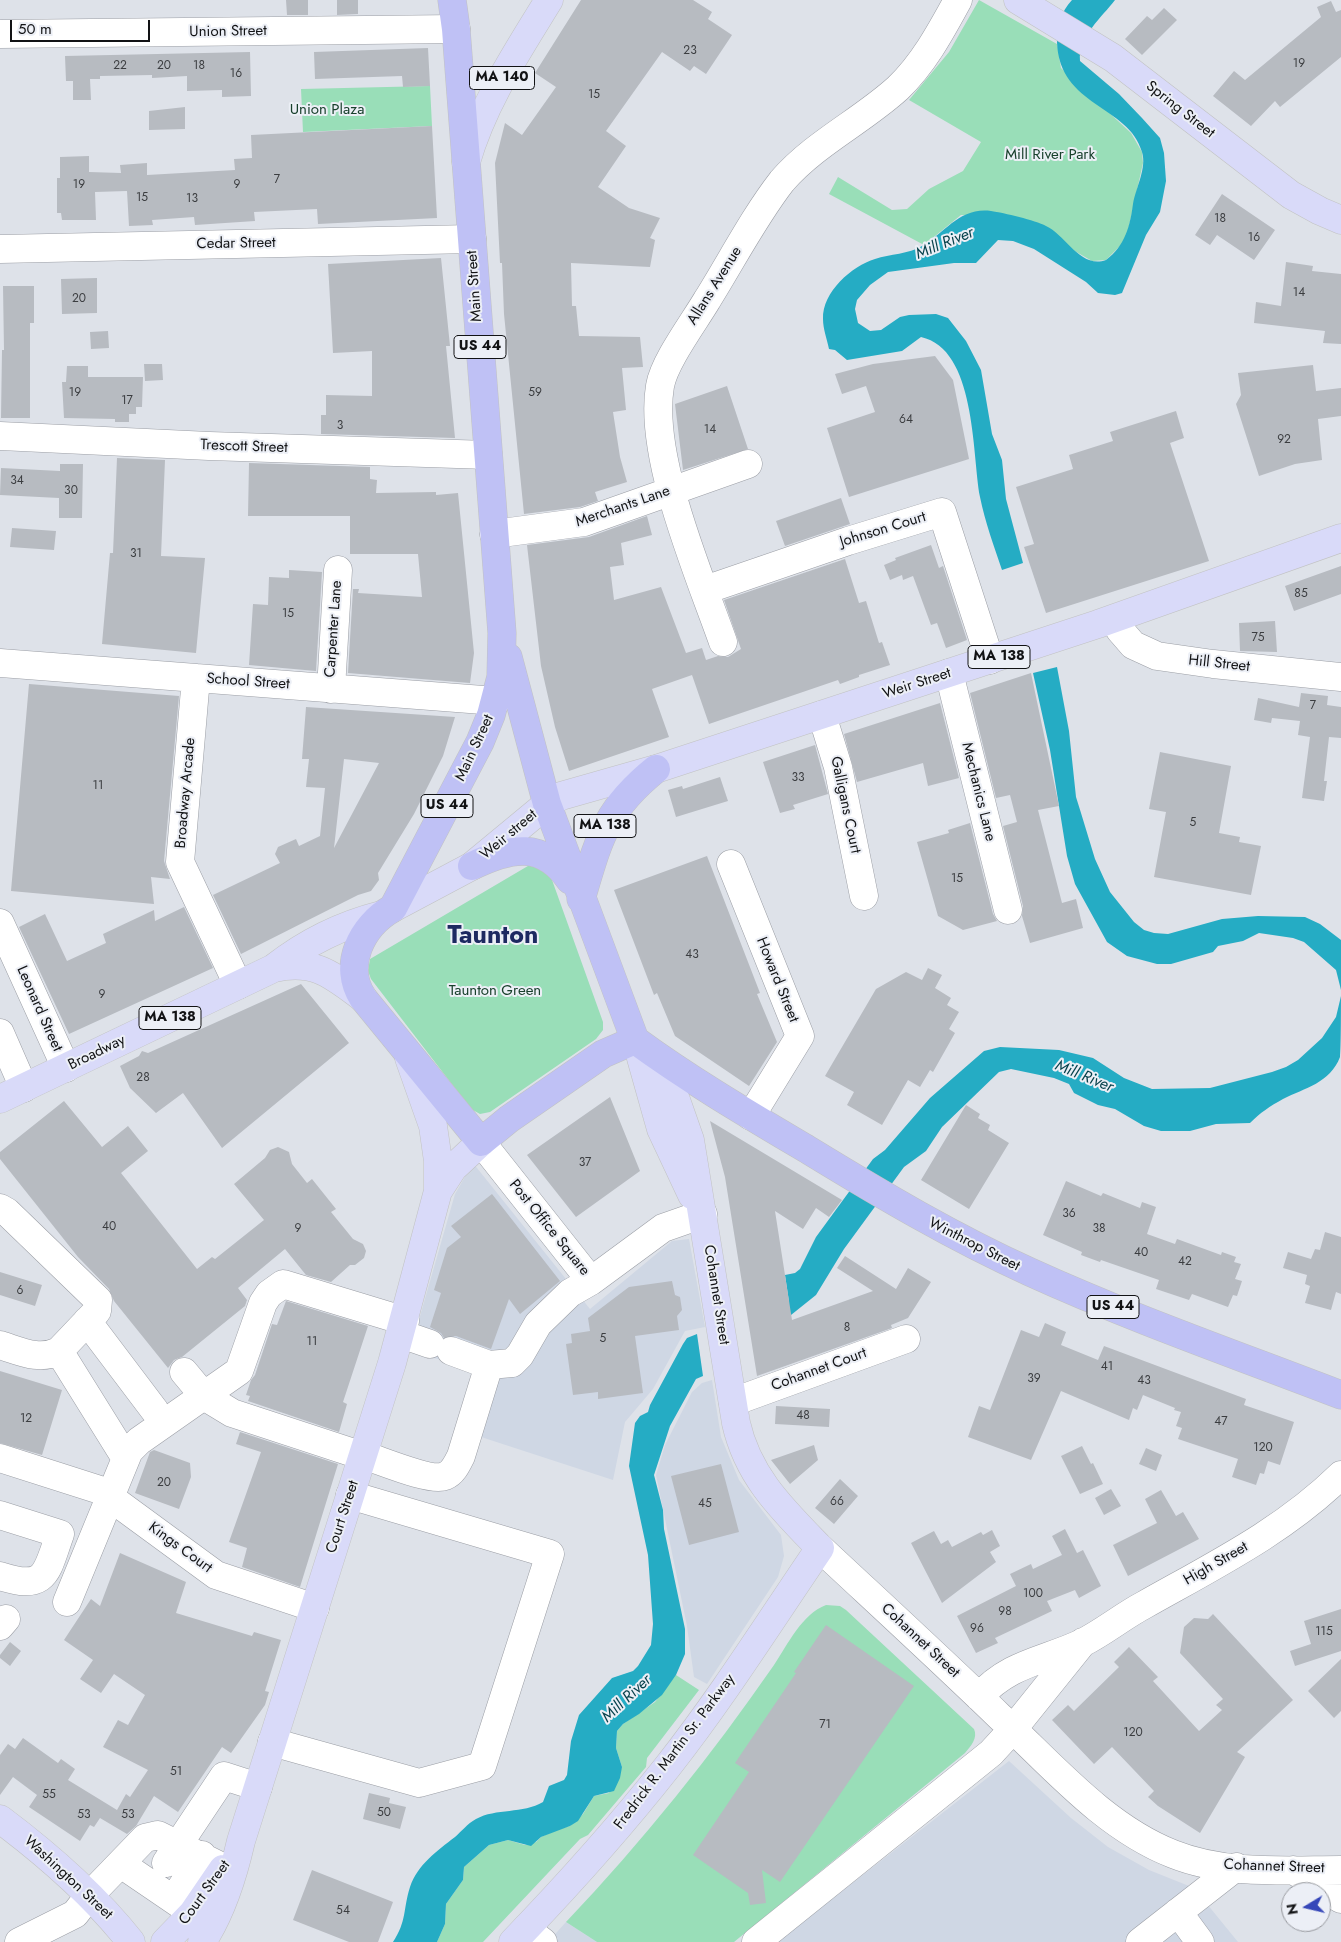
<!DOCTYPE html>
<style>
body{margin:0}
#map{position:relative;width:1341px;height:1942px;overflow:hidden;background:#dee2e9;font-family:Jost,sans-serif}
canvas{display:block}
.north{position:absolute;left:1281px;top:1882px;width:50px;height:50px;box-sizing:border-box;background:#eceff6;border:1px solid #95979c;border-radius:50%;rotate:261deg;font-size:14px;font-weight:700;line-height:20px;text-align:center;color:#121315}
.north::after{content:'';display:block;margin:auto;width:18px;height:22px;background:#3647b9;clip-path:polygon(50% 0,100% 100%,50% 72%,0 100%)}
.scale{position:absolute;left:10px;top:20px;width:140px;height:22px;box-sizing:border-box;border:2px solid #121315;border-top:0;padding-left:6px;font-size:15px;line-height:18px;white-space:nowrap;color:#121315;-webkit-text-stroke:4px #eceff6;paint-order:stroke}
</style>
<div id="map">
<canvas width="1341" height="1942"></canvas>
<div class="north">N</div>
<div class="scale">50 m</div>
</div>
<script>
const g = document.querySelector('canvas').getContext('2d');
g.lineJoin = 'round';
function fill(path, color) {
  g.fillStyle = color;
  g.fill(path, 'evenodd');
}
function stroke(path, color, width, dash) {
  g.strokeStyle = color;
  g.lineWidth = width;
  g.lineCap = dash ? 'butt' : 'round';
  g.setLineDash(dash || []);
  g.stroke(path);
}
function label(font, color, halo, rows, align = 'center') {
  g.font = font + ' Jost,sans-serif';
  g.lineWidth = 4;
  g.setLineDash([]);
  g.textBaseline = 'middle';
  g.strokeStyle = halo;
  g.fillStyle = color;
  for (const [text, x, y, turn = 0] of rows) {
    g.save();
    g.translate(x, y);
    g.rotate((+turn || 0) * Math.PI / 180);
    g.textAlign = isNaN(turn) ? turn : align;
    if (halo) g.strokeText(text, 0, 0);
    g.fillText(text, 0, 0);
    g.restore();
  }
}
fill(new Path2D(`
 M473,1163L590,1309L672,1241L689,1239L705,1327L685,1331L653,1389L625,1422L613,1480L475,1435L476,1370L410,1351L455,1194Z
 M712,1380L721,1437L739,1480L781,1535L784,1556L778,1577L707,1684L694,1677L687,1626L656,1475L665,1445L692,1392L702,1383Z
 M1009,1761L1071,1818L1108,1847L1149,1870L1194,1888L1238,1942H777Z
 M566,1922L597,1942H548Z`), '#cfd7e4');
fill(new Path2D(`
 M979,0L1057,44L1061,68L1131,133L1142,152L1143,163L1127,235L1122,244L1106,260L1092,261L1014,216L961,215L924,245L829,194L838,177L892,210L907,209L929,189L963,171L981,142L909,100L949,52Z
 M430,86L432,126L303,132L301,89Z
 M533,863L547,866L603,1022V1030L596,1039L490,1112L480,1114L471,1109L371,979L368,971L370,959Z
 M826,1605L840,1606L846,1610L974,1729C978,1738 971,1746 965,1753L734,1942H597L566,1922C643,1841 711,1756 774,1665C788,1644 802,1614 826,1605Z
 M676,1675L699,1690L647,1758L646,1767L588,1835L580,1839L483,1942H437L445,1924L446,1904L463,1880L464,1867L489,1845L508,1840L525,1845L536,1842L541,1837L556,1830L570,1826L583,1814L594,1796L609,1793L622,1767L616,1748L617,1731L623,1724L655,1702Z`), '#99deb8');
fill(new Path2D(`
 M1072,0H1115C1102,17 1078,37 1080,61L1119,94L1142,118L1160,138L1164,153L1166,181L1160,212L1146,235L1122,293L1115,295L1098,293L1086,282L1034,249L1013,241L998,240L976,263H954L888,272L870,285L857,300L855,309L858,323L870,331L881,330L900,317L909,315L936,314L948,318L966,341L981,370L992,434L1002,460L1006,499L1023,563L1002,570C994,546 985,522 980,497C972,452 976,349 921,337L902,351L847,360L835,350L829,349C827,339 823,329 823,319C822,292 852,266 875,259C890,254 909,254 922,246C946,232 960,207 991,211C1004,213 1035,220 1046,226C1066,235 1080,269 1106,260C1125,246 1130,226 1133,204C1136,187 1147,168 1142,152C1129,105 1059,107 1057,42C1057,25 1061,12 1072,0Z
 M1057,667L1069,731L1076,797L1081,813L1095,859L1110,892L1134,922L1144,930L1154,933L1168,934L1222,919L1258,916L1305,917L1320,924L1341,940V990L1336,970L1304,942L1293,938L1259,933L1243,941L1218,946L1213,952L1171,964H1157L1127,956L1107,942L1075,884L1067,856L1050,750L1033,673Z
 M1341,996C1341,1009 1341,1047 1340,1057C1330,1083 1305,1088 1283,1099C1270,1106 1260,1113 1250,1123L1216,1124L1190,1131H1161L1144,1126L1115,1109L1098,1105L1074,1093L1069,1084L1054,1078L1011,1069L999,1072L942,1127L926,1151L904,1167L844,1249L816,1295L786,1319L789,1302L785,1275L795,1273L800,1269L816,1237L873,1159L885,1150L930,1098L984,1051L1000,1047L1059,1050L1093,1058L1124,1078L1152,1089L1210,1088L1272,1072L1286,1067L1298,1060L1322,1038L1336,1017Z
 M697,1334L703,1376L696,1379L670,1426L654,1475L663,1510L664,1529L685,1629V1654L676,1675L662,1695L639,1714L623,1724L617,1731L616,1748L622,1767L620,1778L614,1791L594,1796L578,1821L570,1826L541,1837L531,1846L508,1840L489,1845L464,1867L463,1880L446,1904L445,1924L437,1942H393C407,1921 403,1909 410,1887C418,1864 437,1851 455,1837C462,1831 467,1824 476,1819C496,1808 523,1814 543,1802L549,1786L564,1780L567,1775L571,1741L579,1715L612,1678L633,1671L638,1666L651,1645L653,1624L648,1555L629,1466L635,1423L640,1416L648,1412L650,1405L683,1344L687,1338Z`), '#25acc4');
fill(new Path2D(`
 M286,0H308V15H287Z
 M337,0H358V14L337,15Z
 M581,0H693L712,12L708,19L732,35L706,74L694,66L690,71L662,52L606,131L626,146L598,187L629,208L660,218L650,238L655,240L650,267L571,263L572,306H576L579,336L640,337L643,367L622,368L626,410L613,412L620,457L627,482L595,492L598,501L580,507L524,514L504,314L502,263H500L495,163L505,123L522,135L556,87L535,73Z
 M1331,1L1336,12L1341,10V57L1280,107L1275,101L1251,126L1213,96L1234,71L1245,80L1321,17L1317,7Z
 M1164,8L1177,20L1142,55L1125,39L1147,16L1152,20Z
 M428,48L430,86L403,87L402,76L315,79L314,52Z
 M250,52L251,96L222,97V90L187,91V76L152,78V75L100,76V79H90L91,100H73V81H66L65,56Z
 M185,107V129L149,130V111Z
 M432,126L437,218L318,224L317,209L254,212L255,221L195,225L194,217L152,220L153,225L129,226L127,191L95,192L96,220H62L61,213H57V178H60V157L89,156V172L121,173L120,165L147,163V175L235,170L234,159L252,158L251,135Z
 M1222,194L1275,230L1254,260L1217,235L1210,245L1195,235Z
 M441,258L450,346H446L455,438L321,434V415H326V395L372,396V351L333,353L328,264Z
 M1286,262L1313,266L1312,271L1341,274V344L1323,343L1325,331L1254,323L1256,302L1281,306Z
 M97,278V313L62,314L61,279Z
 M3,286H34V323H30V418H1L2,350H4Z
 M108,331L109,348L91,349L90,332Z
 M935,356L953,380L969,459L849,497L827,428L875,412L866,386L842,394L835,374L873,364Z
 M144,364H162L163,380L145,381Z
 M1313,365L1316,391L1341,388V416L1318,419L1322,460L1295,464L1259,476L1236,404L1241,395L1238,373Z
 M67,366H88V377H143L142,407H136V414H129V422H115V419L64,418L62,382H66Z
 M727,386L748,449L683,470L675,404Z
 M1176,411L1184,438L1170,443L1209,561L1046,613L1024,547L1034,544L1016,487L1073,469L1069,455L1113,441L1110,432Z
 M117,458L165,460L161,556L205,558L196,653L102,644L110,553H113Z
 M249,463L370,467V479L377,480L376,493L436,492V495L458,493L474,653L470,683L348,673L353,589H359L358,593L422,597L418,554H350V516H248Z
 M60,464H83L82,518H59V498L0,495L1,468L60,471Z
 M841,498L850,524L785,546L776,521Z
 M647,516L652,535L621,543L624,565L610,567L614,600L661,587L686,653L702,648L706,660L718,656L728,657L741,649L724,600L845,559L859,603L866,601L879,643L882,642L890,665L859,675V677L840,684L838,680L709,724L692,675L652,689L669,737L569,771L555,727L541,666L527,545L589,537Z
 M12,528L56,531L54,550L10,547Z
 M931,545L939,568L943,566L967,640L946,648L937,623L931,625L913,576L903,580L902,575L890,580L884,565L896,560L895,558Z
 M1341,566V594L1294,611L1285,586Z
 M289,570L322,572L316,671L249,665L253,604L268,605L269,577L289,578Z
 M1275,621L1277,652L1240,651L1239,623Z
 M1031,673L1059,806L1038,810L1062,903L1076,899L1083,928L1030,943L1022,916L1023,906L1003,826L1017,822L1010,795L996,798L970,693Z
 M29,684L179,696L164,861L170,879L151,877L154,904L11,891Z
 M1301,693L1328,696L1327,705L1341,707V738L1329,737L1324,781H1327L1324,801L1302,798L1310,737L1298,735L1300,721L1272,718L1271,723L1254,720L1258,698L1299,707Z
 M940,703L959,778L928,786L923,763L857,782L844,734Z
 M306,707L455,717L443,756L414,814L378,873L379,880L371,891L358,895L241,954L213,895L280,863L275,854L278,847L296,839L299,846L320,836L325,788L306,787L309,759H302ZM344,759L379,763L334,848Z
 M815,745L828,794L793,805L795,809L780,813L763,762Z
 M1160,752L1231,766L1219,833L1240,837L1239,842L1261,846L1251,895L1154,877L1166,812L1149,809Z
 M720,777L728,801L676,817L668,790L682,786L683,789Z
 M970,823L993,914L997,921L963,930L938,916L917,842L949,833L948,830Z
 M707,856L760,993L757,994L777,1042L749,1086L675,1036L657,993L654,995L614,890Z
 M184,907L213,968L69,1034L19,927L45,914L67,961L106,943L103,934L154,910L155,921Z
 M928,968L942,975L935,988L951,998L947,1005L959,1012L949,1029L955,1033L933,1072L930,1070L920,1087L908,1080L882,1125L847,1105L854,1092L825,1076L876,989L906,972L922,980Z
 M301,984L349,1043L222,1148L183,1093L156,1113L130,1088L120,1066L139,1056L142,1051L148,1053Z
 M610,1097L640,1171L576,1217L527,1155Z
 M64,1101L102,1147L128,1126L148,1151L121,1173L197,1269L212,1257L215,1259L264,1220L234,1184L265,1158L270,1150L278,1147L289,1152L292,1164L307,1183L312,1179L336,1209L331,1212L353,1239L363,1244L366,1251L364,1258L355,1265H350L331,1282L306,1275L285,1249L238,1288L247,1300L245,1306L182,1357L174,1360L168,1368L114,1301L109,1289L78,1257L0,1159V1152Z
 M966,1105L980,1114L978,1118L990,1125L988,1130L1009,1143L969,1209L921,1180Z
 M710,1121L842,1200L829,1217L816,1208L803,1229L775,1211L792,1320L873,1291L837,1268L845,1256L896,1289L908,1268L931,1282L908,1318L891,1325L892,1328L757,1376L725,1177Z
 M1066,1181L1101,1196L1103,1193L1140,1208L1142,1202L1156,1207L1147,1234L1175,1244L1177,1239L1221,1255L1222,1252L1236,1257L1234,1262L1241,1264L1235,1279L1242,1281L1237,1296L1233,1295L1228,1307L1192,1294L1189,1300L1156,1289L1159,1280L1101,1260L1100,1262L1081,1255L1082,1252L1043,1235Z
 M492,1194L560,1281L520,1314L509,1299L491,1349L456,1336L444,1338L441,1333L430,1327L441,1293L434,1290L447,1248L461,1237L451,1226Z
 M1325,1232L1341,1237V1294L1336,1292L1331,1310L1305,1303L1310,1286L1305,1284L1307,1275L1283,1268L1288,1252L1311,1259L1315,1249L1320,1250Z
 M0,1272L42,1285L35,1306L0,1295Z
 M672,1281L675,1295L680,1297L682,1310L677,1316L679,1330L635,1336L643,1393L598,1399V1392L573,1395L566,1344L572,1343L571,1334L590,1331L588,1318L629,1287Z
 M286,1301L368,1326L343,1402L347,1404L339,1432L248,1401L250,1396L246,1395L251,1380L255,1375L272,1324L277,1325Z
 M1045,1323L1066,1332L1061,1345L1098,1360L1104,1346L1246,1399L1244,1405L1294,1422L1280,1465L1268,1461L1264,1474L1260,1473L1256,1485L1232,1477L1238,1459L1178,1439L1182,1428L1176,1426L1181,1412L1174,1410L1175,1408L1143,1395L1137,1410L1133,1408L1129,1420L1061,1391L1031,1460L968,1437L979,1406L990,1410L1021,1330L1039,1337Z
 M0,1371L62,1390L42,1455L0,1443Z
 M776,1406L830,1409L829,1427L775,1424Z
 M240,1432L338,1464L300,1587L242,1567L247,1548L229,1542L261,1452L236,1444Z
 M814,1445L818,1460L790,1484L771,1460Z
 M1082,1446L1091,1464L1093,1463L1103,1484L1080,1494L1061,1456Z
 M1146,1448L1162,1455L1156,1471L1139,1464Z
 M154,1450L190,1463L191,1477L179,1509L135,1493L150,1452Z
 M721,1464L739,1532L689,1545L671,1476Z
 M840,1479L858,1496L834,1524L815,1508Z
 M1111,1489L1121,1506L1104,1515L1095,1498Z
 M1161,1490L1176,1516L1183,1512L1199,1539L1128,1576L1113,1545L1157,1523L1145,1499Z
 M1065,1529L1077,1553L1083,1550L1101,1586L1079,1598L1075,1590L1047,1601L1052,1611L995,1638L998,1643L976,1653L957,1616L1016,1586L1010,1574L1031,1564L1033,1569L1062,1555L1052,1536Z
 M992,1530L1000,1546L990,1552L996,1562L942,1603L911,1543L934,1531L941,1544L948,1540L952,1547L981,1532L983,1535Z
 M120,1553L186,1582L176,1613L252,1636L254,1632L281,1640L265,1691L269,1692L265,1705L231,1753L222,1747L178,1812L154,1796L136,1826L127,1834L100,1818L94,1827L90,1825L80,1841L29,1807L37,1795L13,1777L0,1795V1755L8,1744L15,1749L23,1738L58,1763L61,1759L75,1769L68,1780L117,1810L126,1794L130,1797L148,1770L103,1747L118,1720L128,1725L145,1695L114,1674L101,1693L80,1679L93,1660L64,1640L91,1599L100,1606Z
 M1341,1609V1651L1295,1666L1290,1651L1311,1644L1304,1621Z
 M1213,1614L1293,1700L1237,1752L1245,1757L1200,1833L1158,1806L1148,1797L1154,1791L1112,1747L1094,1764L1052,1720L1068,1705L1074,1711L1119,1667L1114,1662L1129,1647L1158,1677L1153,1681L1199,1731L1222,1710L1216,1705L1223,1699L1180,1653L1184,1627L1194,1618L1208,1619Z
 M826,1625L914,1686L780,1882L762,1870L766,1903L750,1905L748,1893L693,1855L749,1772L735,1763L796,1673L794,1672Z
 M10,1642L21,1651L10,1666L0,1658V1655Z
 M1341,1659V1711L1334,1718L1308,1691Z
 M369,1793L390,1798L389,1803L406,1807L400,1829L363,1819Z
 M312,1870L393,1902L378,1942H349L293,1920Z`), '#b7bbc1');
const minor = new Path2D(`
 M0,34L456,29
 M0,249L472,239
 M0,436L209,446L488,455
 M494,534L584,522L748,464
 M705,590L848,541L942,512L990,660
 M1114,619L1120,630L1133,645L1157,656L1213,664L1341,677
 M723,642C699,574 648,456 660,386C664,362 694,322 707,300C732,260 754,217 782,181C815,143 862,121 898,88C924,63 941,31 958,0
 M0,663L496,701
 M949,673L1008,910
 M196,678L180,862L238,985
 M331,689L338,570
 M822,715L838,767L864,896
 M731,864L800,1036L751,1116
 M0,923L66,1068
 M0,1033L24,1088
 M481,1142L591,1281
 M0,1208L7,1212L98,1300L97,1311L59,1351L125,1457
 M87,1321L155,1411
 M401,1334L430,1344
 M0,1345C20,1351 39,1361 59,1351
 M451,1351L489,1365L512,1363L520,1355L538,1324L570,1293L591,1281L663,1228L703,1214
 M184,1372L204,1396L232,1413L363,1456
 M733,1402L906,1339
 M363,1455C380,1460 430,1482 445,1476C453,1473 457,1464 461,1456L489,1365
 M0,1458L100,1490L216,1575L315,1608
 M0,1515L60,1534C46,1573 47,1591 0,1576
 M820,1548C880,1604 940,1659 999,1716C1052,1765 1104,1827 1173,1854C1225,1875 1286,1870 1341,1870
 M67,1602L129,1451L139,1441L239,1371L263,1303L269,1294L283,1284L405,1321
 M0,1626L6,1619
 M979,1697C1009,1663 1044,1661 1082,1643C1104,1632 1123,1616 1144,1605C1213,1566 1284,1531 1341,1475
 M272,1742L419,1783L482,1766L550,1554L350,1495
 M166,1863L224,1776L258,1787
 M121,1864L193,1913
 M1293,1870L1341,1899
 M174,1899L202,1855
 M1178,1912L1200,1942
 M526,1929L543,1942
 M19,1942L75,1914L89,1896L145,1838L158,1835L224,1868
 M756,1942L991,1753L1013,1729L1083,1642
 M1140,1942L1236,1867`);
const major = new Path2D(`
 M1018,0L1113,58L1291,195L1320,211L1341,220
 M466,162C483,103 517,52 549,0
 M393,908L472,866L547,804L561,796L656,769L1098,624L1341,538
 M275,967C307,942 342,925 381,915
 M641,1058L661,1129L692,1195
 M0,1099L274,968C315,959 332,975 363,998
 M438,1191L453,1168L481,1142
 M0,1819C48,1855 94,1895 131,1942
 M165,1942L193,1913L223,1869
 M202,1942C222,1912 233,1876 241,1841L392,1363L438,1191V1161L433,1126L409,1058
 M513,1942C567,1886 620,1827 668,1766C723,1696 770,1621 820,1548C783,1510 748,1477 736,1423L690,1140L676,1100L640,1046`);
const highway = new Path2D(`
 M452,0L456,29L502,633L501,677L491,715L480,742L393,908C361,926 342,966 363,998L481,1142L509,1119L603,1054L635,1040
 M508,657L547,804L635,1040
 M472,866C511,847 543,841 570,880
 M581,899C599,839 605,810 656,769
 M635,1040C691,1081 751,1116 810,1151C882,1195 953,1237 1030,1272C1131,1318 1237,1355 1341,1395`);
stroke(minor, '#9b9ea5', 29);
stroke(major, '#c1c2c2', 29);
stroke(highway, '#c1c2c2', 29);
stroke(minor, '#fff', 28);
stroke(major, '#d9daf9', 28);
stroke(highway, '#bfc1f5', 28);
label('12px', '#3b3d40', null, [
 ["23",690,51],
 ["19",1299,64],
 ["22",120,66],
 ["20",164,66],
 ["18",199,66],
 ["16",236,74],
 ["15",594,95],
 ["7",277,180],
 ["19",79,185],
 ["9",237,185],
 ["15",142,198],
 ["13",192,199],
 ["18",1220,219],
 ["16",1254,238],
 ["14",1299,293],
 ["20",79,299],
 ["19",75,393],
 ["59",535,393],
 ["17",127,401],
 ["64",906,420],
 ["3",340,426],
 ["14",710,430],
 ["92",1284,440],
 ["34",17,481],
 ["30",71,491],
 ["31",136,554],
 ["85",1301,594],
 ["15",288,614],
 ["75",1258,638],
 ["7",1313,706],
 ["33",798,778],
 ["11",98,786],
 ["5",1193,823],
 ["15",957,879],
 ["43",692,955],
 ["9",102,995],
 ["28",143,1078],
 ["37",585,1163],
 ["36",1069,1214],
 ["40",109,1227],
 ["9",298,1229],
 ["38",1099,1229],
 ["40",1141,1253],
 ["42",1185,1262],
 ["6",20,1291],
 ["8",847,1328],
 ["5",603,1339],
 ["11",312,1342],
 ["41",1107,1367],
 ["39",1034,1379],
 ["43",1144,1381],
 ["48",803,1416],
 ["12",26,1419],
 ["47",1221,1422],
 ["120",1263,1448],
 ["20",164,1483],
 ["66",837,1502],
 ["45",705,1504],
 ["100",1033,1594],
 ["98",1005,1612],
 ["96",977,1629],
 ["115",1324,1632],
 ["71",825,1725],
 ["120",1133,1733],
 ["51",176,1772],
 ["55",49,1795],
 ["50",384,1813],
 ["53",84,1815],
 ["53",128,1815],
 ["54",343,1911]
]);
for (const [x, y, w] of [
 [502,78,65],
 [480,347,52],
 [999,657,62],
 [447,806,52],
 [605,826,62],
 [170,1018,62],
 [1113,1307,52]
]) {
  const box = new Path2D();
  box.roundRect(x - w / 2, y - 11.5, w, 23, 4);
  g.fillStyle = '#eceff6';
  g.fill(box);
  stroke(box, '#121315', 1);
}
label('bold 14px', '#121315', null, [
 ["MA 140",502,78],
 ["US 44",480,347],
 ["MA 138",999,657],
 ["US 44",447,806],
 ["MA 138",605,826],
 ["MA 138",170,1018],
 ["US 44",1113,1307]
]);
label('15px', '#121315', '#eceff6', [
 ["Union Street",228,32,-1],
 ["Spring Street",1180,110,38],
 ["Cedar Street",236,244,-1],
 ["Main Street",475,286,-94],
 ["Allans Avenue",715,286,-58],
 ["Trescott Street",244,447,2],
 ["Merchants Lane",623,507,-19],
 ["Johnson Court",883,530,-17],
 ["Carpenter Lane",334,629,-86],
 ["Hill Street",1219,664,6],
 ["School Street",248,682,4],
 ["Weir Street",917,684,-18],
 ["Main Street",475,748,-65],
 ["Mechanics Lane",978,792,76],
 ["Broadway Arcade",186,793,-85],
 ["Galligans Court",845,805,78],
 ["Weir street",509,835,-40],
 ["Howard Street",777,980,68],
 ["Leonard Street",39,1009,66],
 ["Broadway",97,1053,-26],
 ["Post Office Square",549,1228,51],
 ["Winthrop Street",974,1245,27],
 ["Cohannet Street",716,1295,81],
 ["Cohannet Court",819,1370,-20],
 ["Court Street",343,1517,-72],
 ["Kings Court",180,1548,36],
 ["High Street",1216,1564,-30],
 ["Cohannet Street",920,1641,43],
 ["Fredrick R. Martin Sr. Parkway",675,1752,-53],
 ["Cohannet Street",1274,1867,2],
 ["Washington Street",68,1878,43],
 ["Court Street",205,1893,-54]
]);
label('15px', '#18402c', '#eceff6', [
 ["Union Plaza",327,110],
 ["Mill River Park",1050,155],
 ["Taunton Green",495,991]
]);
label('italic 16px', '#043f49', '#eceff6', [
 ["Mill River",945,244,-22],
 ["Mill River",1084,1077,22],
 ["Mill River",627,1699,-43]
]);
label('bold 25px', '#1d2961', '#eceff6', [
 ["Taunton",493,937]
]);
</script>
